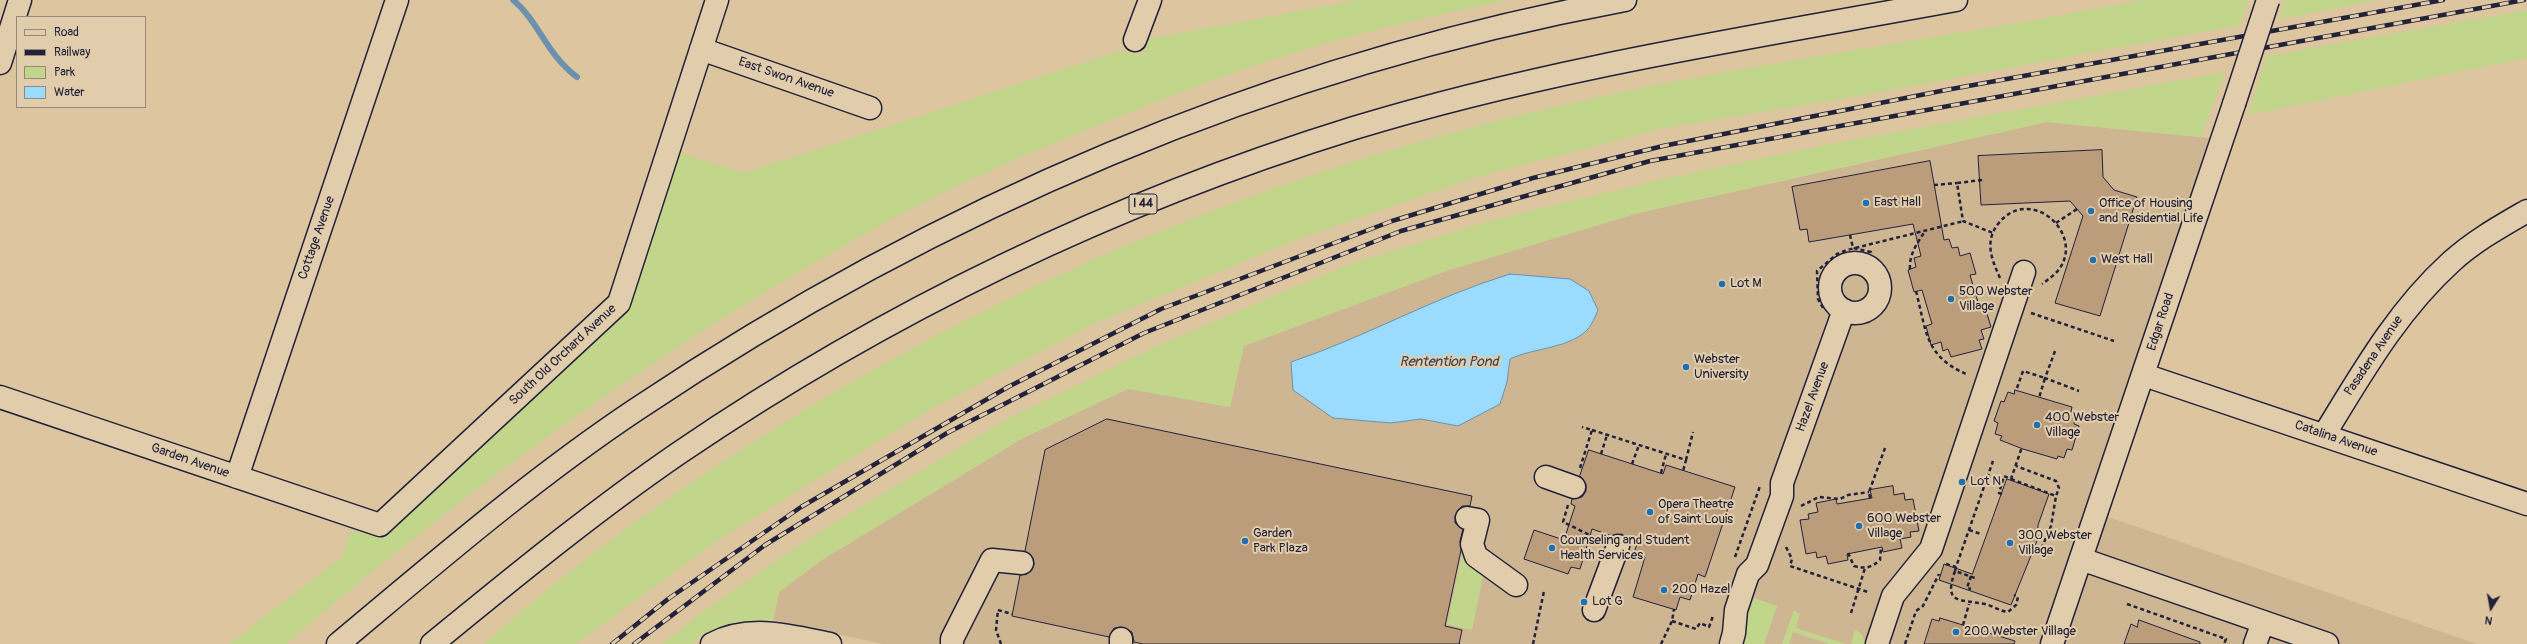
<!DOCTYPE html>
<style>
body{margin:0}
#map{position:relative;width:2527px;height:644px;overflow:hidden;background:#ddc5a0;font-family:Pangolin,sans-serif}
canvas{display:block}
.legend{position:absolute;left:16px;top:16px;width:130px;height:92px;box-sizing:border-box;background:#e1cdab;border:1px solid #95897e;margin:0;padding:5px 7px;list-style:none;font-size:12px;color:#22223b}
.legend li{display:flex;align-items:center;gap:8px;height:20px}
.legend b{width:20px;border:1px solid #95897e}
.north{position:absolute;left:2471px;top:588px;width:40px;height:40px;-webkit-text-stroke:3px #e1cdab;paint-order:stroke;rotate:191deg;font-size:11px;font-weight:700;line-height:16px;text-align:center;color:#22223b}
.north::after{content:'';display:block;margin:auto;width:14px;height:18px;background:#22223b;clip-path:polygon(50% 0,100% 100%,50% 72%,0 100%)}
</style>
<div id="map">
<canvas width="2527" height="644"></canvas>
<ul class="legend">
<li><b style="height:5px;background:#e1cdab"></b>Road</li>
<li><b style="height:5px;background:#22223b"></b>Railway</li>
<li><b style="height:11px;background:#c2d68b"></b>Park</li>
<li><b style="height:11px;background:#9bdbfd"></b>Water</li>
</ul>
<div class="north">N</div>
</div>
<script>
const g = document.querySelector('canvas').getContext('2d');
g.lineJoin = 'round';
function fill(path, color) {
  g.fillStyle = color;
  g.fill(path, 'evenodd');
}
function stroke(path, color, width, dash) {
  g.strokeStyle = color;
  g.lineWidth = width;
  g.lineCap = dash ? 'butt' : 'round';
  g.setLineDash(dash || []);
  g.stroke(path);
}
function label(font, color, halo, rows, align = 'center') {
  g.font = font + ' Pangolin,sans-serif';
  g.lineWidth = 4;
  g.setLineDash([]);
  g.textBaseline = 'middle';
  g.strokeStyle = halo;
  g.fillStyle = color;
  for (const [text, x, y, turn = 0] of rows) {
    g.save();
    g.translate(x, y);
    g.rotate((+turn || 0) * Math.PI / 180);
    g.textAlign = isNaN(turn) ? turn : align;
    if (halo) g.strokeText(text, 0, 0);
    g.fillText(text, 0, 0);
    g.restore();
  }
}
fill(new Path2D(`
 M2047,122L2209,138L2088,510L2477,644H883L773,620L779,592L822,560L1023,438L1128,388L1230,407L1243,346L1446,271L1638,213Z`), '#cfb693');
fill(new Path2D(`
 M1358,0H1508C1424,18 1338,37 1256,65C1205,82 1155,102 1105,122C1034,151 962,181 894,218C676,336 474,482 286,644H229L343,556L350,531L376,533L625,312L634,295L677,152L744,173L1120,51L1143,54L1149,39Z
 M2141,0H2249L2240,25L1869,94L1660,129L1473,178L1293,241L1093,324L931,409L718,540L576,644H484C570,567 663,499 760,438C1022,271 1310,157 1614,94C1789,57 1966,35 2141,0Z
 M2285,0H2380L2279,19Z
 M2527,10V58L2248,115L2267,56Z
 M2225,72L2201,137L2047,122L1638,213L1446,271L1244,346L1230,407L1128,389L1023,438L822,560L779,592L773,620L750,621L721,628L702,636L692,644H662L708,608L808,539L1003,421L1161,344L1347,265L1497,219L1664,179L1830,144Z
 M1466,536L1484,571L1472,630L1447,624Z
 M1754,598L1777,606L1764,644H1737Z
 M1794,610L1800,614L1796,628L1846,644H1830L1793,632L1789,644H1782Z
 M1855,630L1862,634L1865,644H1851Z`), '#c2d68b');
const water = new Path2D(`
 M1510,274L1570,279L1589,291L1598,310C1595,317 1591,327 1585,332C1565,349 1533,348 1510,359L1507,382L1500,404L1458,426L1421,419L1391,423L1333,418L1293,390L1291,362C1366,337 1434,297 1510,274Z`);
fill(water, '#9bdbfd');
stroke(water, '#6b91af', 1);
stroke(new Path2D(`
 M513,0C538,20 546,54 577,77`), '#6b91af', 6);
const building = new Path2D(`
 M2102,150L2103,177L2114,190L2137,197L2100,316L2055,303L2083,216L2070,201L1981,205L1978,156Z
 M1930,161L1944,240L1949,239L1952,248L1958,247L1960,256L1970,253L1976,274L1970,275L1980,309L1985,307L1991,327L1981,330L1984,339L1979,340L1982,349L1951,357L1948,349L1943,351L1941,342L1931,345L1926,326L1932,324L1922,290L1914,292L1908,270L1916,267L1914,258L1921,256L1913,224L1809,242L1807,229L1800,230L1792,187Z
 M2015,390L2072,407L2071,412L2077,414L2074,424L2079,426L2072,450L2067,449L2064,458L2058,456L2057,459L2023,449L2000,440L2002,436L1995,434L1998,423L1994,421L2001,401L2004,402L2008,392L2014,394Z
 M1107,419L1472,496L1470,506H1462L1455,516V523L1463,529L1460,541L1461,550L1445,626L1462,630L1459,644H1143L1134,642L1132,632L1121,627L1114,628L1109,637L1012,616L1020,575L1027,574L1034,565L1033,558L1025,551L1045,450Z
 M1589,450L1663,474L1666,465L1735,487L1705,577L1698,574L1690,600L1680,597L1676,610L1633,597L1645,557L1634,553L1637,544L1629,541L1622,534L1612,536L1592,529L1580,569L1571,567L1568,574L1524,559L1534,530L1564,540L1575,506L1571,504L1572,499L1582,497L1586,491V484L1580,476Z
 M2007,479L2049,494L2038,525V530L2041,531L2011,605L1939,580L1944,564L1972,574Z
 M1893,486L1894,495L1904,493L1905,500L1913,499L1919,531L1910,532L1911,537L1900,539L1902,548L1883,552L1882,547L1847,554L1848,560L1828,564L1826,556L1817,558L1816,552L1806,554L1800,520L1809,519L1808,514L1818,512L1816,503L1836,499L1837,504L1872,498L1870,490Z
 M1940,618L2015,641L2014,644H1924L1932,619L1939,621Z
 M2139,620L2200,642V644H2124L2131,624L2137,627Z`);
fill(building, '#bb9d7c');
stroke(building, '#22223b', 1);
const minor = new Path2D(`
 M1135,40L1150,0
 M701,49L870,108
 M1830 288a25 25 0 1 1 50 0a25 25 0 1 1-50 0Z
 M2144,375L2527,504
 M0,397L380,525L619,303L717,0
 M2324,435C2362,373 2397,311 2451,262C2474,241 2501,226 2527,211
 M237,477L397,0
 M1546,477L1574,487
 M1467,518L1478,520L1472,544L1476,556L1516,585
 M2081,559L2327,644
 M1594,610L1618,546
 M712,644C750,624 791,636 830,644
 M952,644V639L992,560L1022,563
 M1121,644V639
 M1731,644L1734,633L1736,610L1748,574L1757,565L1782,496V483L1844,310
 M1877,644L1893,596L1931,549L2024,272
 M2052,644L2234,104
 M2255,644L2263,622`);
const major = new Path2D(`
 M0,63L20,0`);
const highway = new Path2D(`
 M338,644C435,563 532,479 637,409C937,208 1269,66 1625,0
 M432,644C513,578 593,512 679,453C886,312 1115,202 1354,128C1550,68 1755,37 1956,0`);
stroke(minor, '#22223b', 25);
stroke(major, '#22223b', 25);
stroke(highway, '#22223b', 25);
stroke(new Path2D(`
 M1982,180L1957,183L1963,221L1993,233
 M1934,185L1957,183
 M2056,223L2077,209
 M1850,235L1853,248L1871,252L1866,266
 M1910,269C1909,254 1917,244 1925,231
 M2000,278C1992,260 1984,242 1998,224C2029,184 2084,232 2060,268C2056,274 2049,279 2042,284
 M1916,291C1927,334 1925,356 1968,375
 M1979,305L1991,304
 M1823,308L1818,299L1817,271L1837,254L1847,250L1964,221
 M2031,313L2114,341
 M2055,351L2045,378L2079,391
 M2017,388L2023,371L2045,378L2039,398
 M1592,430L1686,460L1683,471
 M1601,454L1607,435
 M1686,460L1693,432
 M1632,464L1639,445
 M1580,468L1592,430L1582,427
 M1661,473L1666,454
 M1987,477L2002,482
 M2011,479L2056,496L2059,488L2056,481L2016,466
 M2002,494L1999,493L2004,476L2011,479L2022,447
 M1870,498L1869,492L1885,448
 M1568,505L1563,522L1598,539
 M1801,506L1819,497L1840,499L1848,495L1869,492
 M1969,530L1981,534
 M1786,547L1792,559L1790,566L1868,592
 M2037,551L2040,552L2051,526L2056,496
 M1848,553L1854,566C1865,569 1871,568 1880,560L1881,548
 M1735,557L1760,486
 M1946,564L1956,567L1993,461
 M1956,567L1955,571L1975,578
 M1955,571C1943,605 1960,599 1985,604C1993,606 2000,611 2008,612L2016,605L2018,597L2014,595
 M1971,576L1967,588L1971,589
 M2127,604L2226,639L2224,644
 M1851,613L1865,568
 M1672,621L1696,629L1700,623L1709,627L1713,616
 M1963,625L1969,604
 M1001,644L996,630L998,610L1012,614
 M1459,644H1460
 M1533,644L1544,591
 M1661,644L1672,621L1674,609
 M1905,644L1916,611L1923,606L1939,574`), '#22223b', 2.5, [4, 3]);
stroke(minor, '#e1cdab', 22);
stroke(major, '#e1cdab', 22);
stroke(highway, '#e1cdab', 22);
const rail = new Path2D(`
 M612,644L668,599L801,507L1008,387L1161,309L1392,221L1533,178L1663,146L1946,90L2443,0
 M634,644L765,545L947,433L1144,333L1401,231L1650,161L2524,0`);
stroke(rail, '#22223b', 4.5);
stroke(rail, '#e1cdab', 3, [9]);
const minorBridge = new Path2D(`
 M2234,104L2268,0`);
stroke(minorBridge, '#22223b', 25, []);
stroke(minorBridge, '#e1cdab', 22);
for (const [x, y, r, color] of [
 [1866,203,4,"#1f6fb2"],
 [2091,211,4,"#1f6fb2"],
 [2093,260,4,"#1f6fb2"],
 [1722,284,4,"#1f6fb2"],
 [1951,299,4,"#1f6fb2"],
 [1686,367,4,"#1f6fb2"],
 [2037,425,4,"#1f6fb2"],
 [1962,482,4,"#1f6fb2"],
 [1650,512,4,"#1f6fb2"],
 [1859,526,4,"#1f6fb2"],
 [1245,541,4,"#1f6fb2"],
 [2010,543,4,"#1f6fb2"],
 [1552,548,4,"#1f6fb2"],
 [1664,590,4,"#1f6fb2"],
 [1584,602,4,"#1f6fb2"],
 [1956,632,4,"#1f6fb2"]
]) {
  const dot = new Path2D();
  dot.arc(x, y, r, 0, 2 * Math.PI);
  g.fillStyle = color;
  g.fill(dot);
  stroke(dot, '#e1cdab', 1.5);
}
for (const [x, y, w] of [
 [1143,204,28]
]) {
  const box = new Path2D();
  box.roundRect(x - w / 2, y - 10, w, 20, 3);
  g.fillStyle = '#e1cdab';
  g.fill(box);
  stroke(box, '#22223b', 1);
}
label('bold 12px', '#22223b', null, [
 ["I 44",1143,204]
]);
label('13px', '#22223b', '#e1cdab', [
 ["East Swon Avenue",786,78,19],
 ["Cottage Avenue",317,238,-71],
 ["Edgar Road",2161,322,-72],
 ["South Old Orchard Avenue",563,355,-43],
 ["Pasadena Avenue",2374,356,-56],
 ["Hazel Avenue",1813,397,-70],
 ["Catalina Avenue",2336,439,19],
 ["Garden Avenue",190,461,19]
]);
label('13px', '#22223b', '#e1cdab', [
 ["East Hall",1874,203],
 ["Office of Housing",2099,204],
 ["and Residential Life",2099,219],
 ["West Hall",2101,260],
 ["Lot M",1730,284],
 ["500 Webster",1959,292],
 ["Village",1959,307],
 ["Webster",1694,360],
 ["University",1694,375],
 ["400 Webster",2045,418],
 ["Village",2045,433],
 ["Lot N",1970,482],
 ["Opera Theatre",1658,505],
 ["of Saint Louis",1658,520],
 ["600 Webster",1867,519],
 ["Village",1867,534],
 ["Garden",1253,534],
 ["Park Plaza",1253,549],
 ["300 Webster",2018,536],
 ["Village",2018,551],
 ["Counseling and Student",1560,541],
 ["Health Services",1560,556],
 ["200 Hazel",1672,590],
 ["Lot G",1592,602],
 ["200 Webster Village",1964,632]
], 'left');
label('italic 14px', '#343e58', '#e1cdab', [
 ["Rentention Pond",1449,362]
]);
</script>
